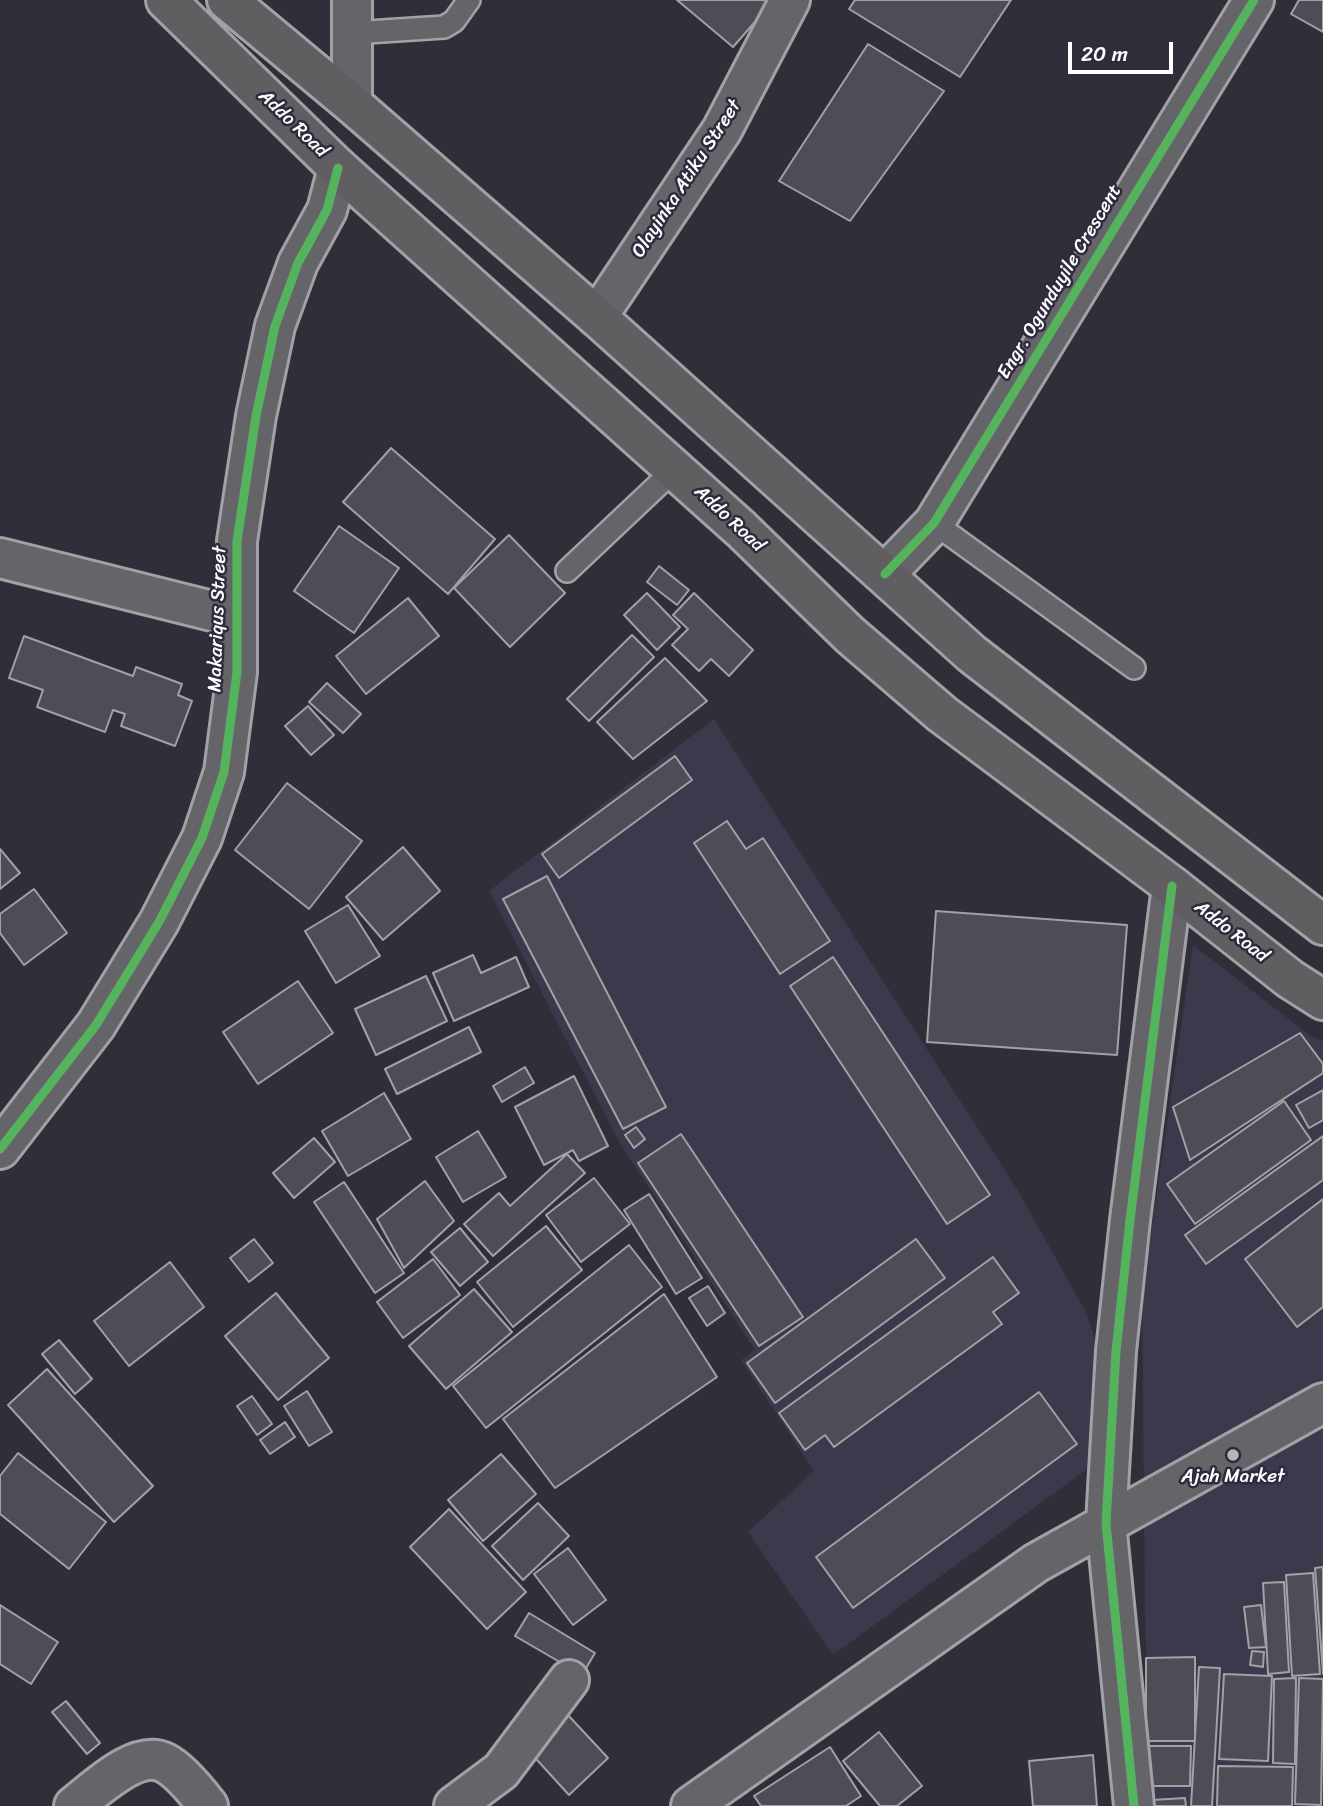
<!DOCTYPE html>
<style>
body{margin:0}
#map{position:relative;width:1323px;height:1806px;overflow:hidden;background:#312e39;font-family:Sriracha,sans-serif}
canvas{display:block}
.scale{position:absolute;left:1068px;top:42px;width:105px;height:32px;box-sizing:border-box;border:4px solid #fff;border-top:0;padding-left:9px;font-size:21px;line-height:24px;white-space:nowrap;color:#fff;-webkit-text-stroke:5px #2f2a3d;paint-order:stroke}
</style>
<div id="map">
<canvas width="1323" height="1806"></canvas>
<div class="scale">20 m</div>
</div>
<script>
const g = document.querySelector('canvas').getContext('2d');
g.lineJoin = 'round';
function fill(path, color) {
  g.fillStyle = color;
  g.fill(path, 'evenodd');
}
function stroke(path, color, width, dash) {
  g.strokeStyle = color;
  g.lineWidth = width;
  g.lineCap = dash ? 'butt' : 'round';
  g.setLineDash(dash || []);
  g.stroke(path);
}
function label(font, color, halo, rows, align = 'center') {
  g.font = font + ' Sriracha,sans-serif';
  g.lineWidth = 5;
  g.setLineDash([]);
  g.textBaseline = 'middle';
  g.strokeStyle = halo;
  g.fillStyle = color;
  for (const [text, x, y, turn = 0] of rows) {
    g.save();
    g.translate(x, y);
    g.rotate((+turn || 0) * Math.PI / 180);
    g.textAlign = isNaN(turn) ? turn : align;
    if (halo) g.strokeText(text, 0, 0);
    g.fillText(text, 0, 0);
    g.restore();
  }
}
fill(new Path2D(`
 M714,719L1017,1189L1087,1314L1098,1349L1090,1467L833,1655L748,1532L814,1471L741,1360L755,1350L621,1145L489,891Z
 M1193,945L1312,1037L1323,1041V1806H1151L1145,1615L1142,1295Z`), '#3d384c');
const building = new Path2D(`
 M677,0H774L733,47Z
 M855,0H1011L960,77L849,9Z
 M1299,0H1323V32L1291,14Z
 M868,44L944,91L850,221L779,181Z
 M391,448L495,539L448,594L343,502Z
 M339,526L399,568L354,633L294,591Z
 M509,535L565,593L510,647L454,588Z
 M659,566L689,590L677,605L647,582Z
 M647,593L680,627L657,650L624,615Z
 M694,593L753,650L729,676L711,659L699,671L672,645L688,629L673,615Z
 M408,598L439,636L366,694L336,656Z
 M632,635L654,657L589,721L567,699Z
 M24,636L133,676L136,667L182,684L178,695L192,701L175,746L121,726L125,714L113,710L105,732L37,707L43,690L9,678Z
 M665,658L707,701L633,759L597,722Z
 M327,683L361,714L343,733L309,702Z
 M308,706L334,735L311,755L285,726Z
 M675,756L692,780L559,878L542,854Z
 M287,783L362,841L309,909L235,850Z
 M727,821L746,849L763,838L830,941L780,974L694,843Z
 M403,847L440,891L383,940L346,897Z
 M0,849L20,873L0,889Z
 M547,876L666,1107L623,1129L503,899Z
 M34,889L67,933L24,965L0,933V914Z
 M348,905L380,956L336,983L305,931Z
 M936,911L1127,925L1117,1055L927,1042Z
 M473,955L481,973L516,957L529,987L454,1021L433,973Z
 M833,957L990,1195L947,1224L790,986Z
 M426,976L447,1021L376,1055L355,1009Z
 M298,981L333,1033L258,1084L223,1032Z
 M469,1027L481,1052L397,1094L385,1069Z
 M1300,1033L1323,1064V1073L1190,1160L1173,1107Z
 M525,1067L534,1083L502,1102L493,1086Z
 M574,1076L608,1146L579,1161L573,1150L544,1165L515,1107Z
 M1323,1090V1120L1309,1128L1296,1105Z
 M384,1093L411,1139L348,1176L322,1131Z
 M1284,1101L1311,1140L1195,1224L1167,1184Z
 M636,1127L645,1139L634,1148L625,1135Z
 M478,1131L506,1177L463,1202L436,1157Z
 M681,1134L803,1317L759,1346L638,1163Z
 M1323,1136V1180L1206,1264L1185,1235Z
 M314,1138L335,1162L294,1198L273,1173Z
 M567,1154L585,1173L493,1256L464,1224L499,1193L510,1206Z
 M594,1178L630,1224L581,1262L546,1215Z
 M425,1181L454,1221L404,1268L377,1219Z
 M344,1182L404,1273L375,1293L314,1202Z
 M649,1194L702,1278L676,1294L624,1210Z
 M1323,1199V1307L1297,1327L1245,1259Z
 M546,1226L582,1270L513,1327L477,1282Z
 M460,1228L488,1262L460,1286L431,1252Z
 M254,1239L273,1263L249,1282L230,1258Z
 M916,1239L945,1278L775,1403L747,1363Z
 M629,1245L662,1287L486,1428L453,1386Z
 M993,1257L1019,1293L993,1312L1002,1324L834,1447L825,1435L805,1450L779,1413Z
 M433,1259L460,1295L403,1338L377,1302Z
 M170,1262L204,1307L129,1366L94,1321Z
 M708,1286L725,1313L707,1326L689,1298Z
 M474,1289L512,1332L446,1389L409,1346Z
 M276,1293L329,1358L278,1400L225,1336Z
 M664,1294L717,1377L555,1488L503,1419Z
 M59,1340L92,1379L75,1394L42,1354Z
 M47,1369L153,1486L114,1522L8,1405Z
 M307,1391L332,1432L309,1446L284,1406Z
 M1039,1392L1077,1444L853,1608L816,1557Z
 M252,1396L272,1424L257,1435L237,1406Z
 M285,1422L295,1437L270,1454L260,1440Z
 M18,1453L106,1522L69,1569L0,1514V1476Z
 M501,1454L536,1494L483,1541L448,1500Z
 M538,1503L569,1536L523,1580L492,1546Z
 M449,1509L526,1592L487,1629L410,1547Z
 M568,1548L606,1600L573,1625L534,1574Z
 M1323,1567V1674L1315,1568Z
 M1313,1573L1320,1674L1292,1676L1286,1575Z
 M1284,1582L1289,1672L1268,1674L1263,1583Z
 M0,1605L58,1642L31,1684L0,1664Z
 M1261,1605L1266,1647L1249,1648L1244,1607Z
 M529,1613L595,1653L582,1675L515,1636Z
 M1252,1651L1264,1652L1263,1667L1250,1665Z
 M1195,1657V1741H1146V1658Z
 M1199,1667L1220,1668L1212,1806H1191Z
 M1224,1674L1272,1676L1268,1761L1219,1759Z
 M1296,1678L1295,1764L1273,1763L1274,1679Z
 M1299,1678L1323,1679L1321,1805L1295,1804Z
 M66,1701L100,1743L87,1754L52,1712Z
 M567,1714L608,1758L569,1795L528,1750Z
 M879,1732L922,1786L897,1806H880L843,1761Z
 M1147,1746H1191L1190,1786H1146Z
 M830,1747L861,1796L846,1806H761L754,1796Z
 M1093,1755L1097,1806H1033L1029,1761Z
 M1218,1766L1293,1767L1292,1806H1217Z
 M1185,1798L1186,1806H1152V1800Z`);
fill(building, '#4f4c57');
stroke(building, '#a2a1a6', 2);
const lane = new Path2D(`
 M352,33L444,27L454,21L469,0
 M934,523L1134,668
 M567,571L674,470`);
const street = new Path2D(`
 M352,104V0
 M597,317L722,130L790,0
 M0,558L236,617
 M885,574L934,523L1254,0
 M0,1149L96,1025L159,922L202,838L224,772L237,672V541L256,416L275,326L298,263L327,210L338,168
 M74,1806C95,1790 137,1748 165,1763C179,1770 198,1793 208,1806
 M454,1806L501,1771L569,1680
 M691,1806L1036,1563L1323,1403
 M1134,1806L1106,1523L1116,1351L1130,1220L1172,886`);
const primary = new Path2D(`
 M166,0L338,168L741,529L850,635L942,714L1172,886L1290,979L1323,1000
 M227,0L352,104L597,317L972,654L1323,925`);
stroke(lane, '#a2a1a6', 26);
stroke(street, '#a2a1a6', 44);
stroke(primary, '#a2a1a6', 44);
stroke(lane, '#656469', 21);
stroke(street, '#656469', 38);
stroke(primary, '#615e62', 38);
stroke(new Path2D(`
 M885,574L934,523L1254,0
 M0,1149L96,1025L159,922L202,838L224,772L237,672V541L256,416L275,326L298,263L327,210L338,168
 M1134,1806L1106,1523L1116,1351L1130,1220L1172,886`), '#56b35d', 9);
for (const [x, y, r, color] of [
 [1233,1455,7,"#b7b6ba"]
]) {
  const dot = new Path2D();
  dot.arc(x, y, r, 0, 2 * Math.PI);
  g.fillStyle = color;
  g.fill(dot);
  stroke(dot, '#2f2a3d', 2.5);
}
label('19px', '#fff', '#2f2a3d', [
 ["Addo Road",293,124,44],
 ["Olayinka Atiku Street",687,179,-57],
 ["Engr. Ogunduyile Crescent",1060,282,-59],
 ["Addo Road",729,519,43],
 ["Makariqus Street",218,619,-88],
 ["Addo Road",1231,932,38]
]);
label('19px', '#fff', '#2f2a3d', [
 ["Ajah Market",1233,1477]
]);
</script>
